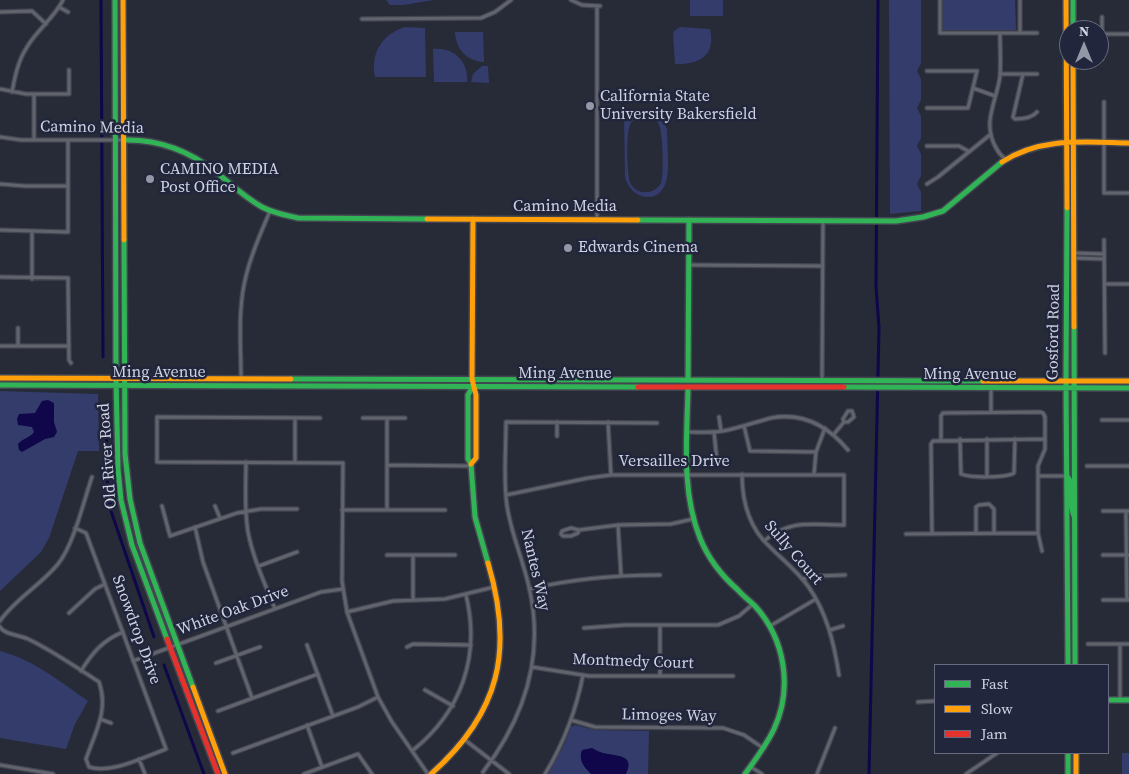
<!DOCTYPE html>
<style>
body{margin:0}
#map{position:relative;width:1129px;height:774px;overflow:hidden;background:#272a37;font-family:"Source Serif 4",serif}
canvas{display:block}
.legend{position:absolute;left:934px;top:664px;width:175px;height:90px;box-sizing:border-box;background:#21263d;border:1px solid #666b7f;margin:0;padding:6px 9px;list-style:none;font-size:15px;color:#ced2e1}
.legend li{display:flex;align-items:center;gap:10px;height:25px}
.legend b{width:25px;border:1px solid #666b7f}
.north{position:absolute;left:1059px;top:20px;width:50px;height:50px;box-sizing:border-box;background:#21263d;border:1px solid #666b7f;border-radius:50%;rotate:0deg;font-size:14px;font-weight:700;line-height:20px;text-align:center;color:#ced2e1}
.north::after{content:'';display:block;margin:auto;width:18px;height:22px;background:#9497a6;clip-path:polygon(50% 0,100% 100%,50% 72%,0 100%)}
</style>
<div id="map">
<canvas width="1129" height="774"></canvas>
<ul class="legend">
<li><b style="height:6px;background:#30b455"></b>Fast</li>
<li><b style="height:6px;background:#ff9f0a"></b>Slow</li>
<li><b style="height:6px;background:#e5322d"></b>Jam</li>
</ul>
<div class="north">N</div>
</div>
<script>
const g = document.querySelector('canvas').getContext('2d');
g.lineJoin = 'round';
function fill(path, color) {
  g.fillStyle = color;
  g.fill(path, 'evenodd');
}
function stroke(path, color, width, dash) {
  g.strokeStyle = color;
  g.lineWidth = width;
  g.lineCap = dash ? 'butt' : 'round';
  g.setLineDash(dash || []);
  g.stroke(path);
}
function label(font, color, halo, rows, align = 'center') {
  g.font = font + ' "Source Serif 4",serif';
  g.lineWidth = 5;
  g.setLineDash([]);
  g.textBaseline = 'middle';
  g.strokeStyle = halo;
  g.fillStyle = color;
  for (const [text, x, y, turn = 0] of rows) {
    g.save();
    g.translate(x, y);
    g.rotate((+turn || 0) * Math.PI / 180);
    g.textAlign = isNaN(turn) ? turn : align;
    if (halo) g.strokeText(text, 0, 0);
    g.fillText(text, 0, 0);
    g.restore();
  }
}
fill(new Path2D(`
 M386,0H434L403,5H390Z
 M690,0H723V16H690Z
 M889,0H921V63L917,71L921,79V100L917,108L921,116V138L917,146L921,154V176L917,184L921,192V211L890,214Z
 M942,0H1015L1016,30H942Z
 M405,27L425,28L426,77H375C370,54 382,34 405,27Z
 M680,27L710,29C716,56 699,65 675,64L673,34L674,31Z
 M455,32H483L484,62C466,61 456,49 455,32Z
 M433,49C454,47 469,62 467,82H434Z
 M482,66H488L489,83L471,82L473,74Z
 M624,112H629L630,118C644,106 662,112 667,130C667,143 670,170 666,182C659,206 630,199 625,177ZM641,116C648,116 654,117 658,123C663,129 664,175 661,183C655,195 635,196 630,182C627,174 626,133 630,125C632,120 636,118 641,116Z
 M0,391L98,394L99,451H78L49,538L41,552L0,591Z
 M0,651C32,659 61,682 88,701L75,724L66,749L0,738Z
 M575,725L595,730L649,731L648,774H548L564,745L571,727Z
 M1122,753H1129V774H1122Z`), '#343c6c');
fill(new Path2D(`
 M48,400L54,403V422L57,432L54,437L45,439L22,452L19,450L18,444C23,438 30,438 34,432L32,427L18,425L17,419L19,414L35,413L42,401Z
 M592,748C596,750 599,752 603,753C615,756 636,754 626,774H591C584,767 578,760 582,750Z`), '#0f074a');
stroke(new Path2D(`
 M101,0L103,357
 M106,410L107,478L111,511L154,637
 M164,665L204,774
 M869,774L879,328L876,286L878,0`), '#0f074a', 3);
const street = new Path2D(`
 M571,0L582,5L600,6
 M940,0V33H1037
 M1020,0V33
 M59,7L68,12
 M0,12L32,11L46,24
 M1102,17V59
 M362,19L481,18L495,12L511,0
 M1000,33C1000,47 1001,62 1000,76C997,100 983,120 994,144C997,150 1000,156 1006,159
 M1102,34H1129
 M1000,74H1037
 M1023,74L1013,117L1015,119C1023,119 1032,118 1037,112
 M973,88L995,96
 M0,89L26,94H69V70
 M12,92C15,76 18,61 27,47C37,30 54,18 63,0
 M34,94V140
 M1104,102V193H1129
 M927,108H968L977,71H927
 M0,137L21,140H124
 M927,146H959L968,151
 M0,184L25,186H68
 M927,184L938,177L991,134
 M597,220V6
 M0,230L68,232V140
 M32,232V279
 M1104,240L1105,353
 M1074,253L1104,254
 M1074,258L1104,259
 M689,265L823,266
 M0,277L68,278L69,360L71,363
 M1105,284H1129
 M18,328V346
 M0,346H69
 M241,378C241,348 238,315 244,285C249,259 260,235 270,211
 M822,380L823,221
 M991,412V389
 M719,417L721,431
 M320,418L157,417V462L343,463L342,581L347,612L378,697L392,722L428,774
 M363,418H405
 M1102,420H1129
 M608,422L611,475
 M744,426L750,451L816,452
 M688,432C700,432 711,433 723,431C739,428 755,422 771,418C803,412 828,426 848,450
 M714,432L717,461
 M834,434L844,422H848L854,417L852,411H848L843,419L844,422
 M557,436V422
 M960,439L961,474C970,478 1006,478 1014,473L1015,439
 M987,439V476
 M941,440V416L943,413L1040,412L1043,413L1045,417V449L1038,466V533L1042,551
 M246,462C246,485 244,509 248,532C253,558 265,584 275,609
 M295,462V418
 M387,465L471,466
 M1087,466H1129
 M742,474C742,502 749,528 770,547C783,560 797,571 808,586C827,613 834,643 839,675
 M814,474L816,452L825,428
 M1038,476H1067
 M506,495L588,478L611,475H844V525C812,525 789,519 764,541
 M162,506L170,536L237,513L261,509H297
 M215,506L220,518
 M342,510H445
 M387,510V418
 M1103,511H1129
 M1126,511L1127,600
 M618,525L621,575
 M195,527L203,562L252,698
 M579,530L578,533L571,536H563L561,534L562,531L571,528L579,530L618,525L671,524L693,519
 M976,533V507L979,505L989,504L994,509V533
 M906,534L1038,533
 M932,534L931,444L933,441L1045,439
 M387,555H455
 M1103,555H1129
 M259,566L297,552
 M802,579L816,576L845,575
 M529,589C572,579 616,575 660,575
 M413,600V556
 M1103,600H1129
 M347,612L393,601L445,599L494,587
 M69,613L95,589L105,584
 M0,621C15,599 41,585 58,564C74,544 83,503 92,477
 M660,625V676
 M770,626L816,599
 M0,627C5,635 20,635 28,639C53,651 76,667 99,682C109,710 95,733 86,759L89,767C112,774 144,757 166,749L86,533L75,528
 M584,628L625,625H718L739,616L753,604
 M830,630L843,626
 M1088,644H1129
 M1120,644V700
 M307,645L333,716
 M407,647L413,644L471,645
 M133,661L321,592L343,589
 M216,663L260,647
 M532,667L589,676H733
 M81,671C92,653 103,640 123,632
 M425,690L453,706
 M918,702L935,701
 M218,711L318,674
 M100,719L111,723
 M571,720L595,727L723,728L744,735L763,748
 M307,725L322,767
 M465,740L509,774
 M412,751C461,712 481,657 466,595
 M233,753L358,707L378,697
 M139,759L145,774
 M0,765L53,774
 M751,767L762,774
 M483,772C525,717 545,656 529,587C523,560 511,533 507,506C503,479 506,450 506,422L657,423
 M304,774L358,754L372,774
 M545,774C564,743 576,711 583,675
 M817,774L835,728
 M966,774L997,753`);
const fast = new Path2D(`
 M115,0L116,378L118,469L121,500L132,545L167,639
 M1073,0V30
 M124,140C159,139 188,150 216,172C231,184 244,197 262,207C273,213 285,215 298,218L427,219
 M1067,208L1066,381L1068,665
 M638,220L896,221L923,217L943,211L1002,162
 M124,240L125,454L130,499L140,543L193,687
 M1074,327L1075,665
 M291,379L983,381
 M688,380L689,220
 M0,385L638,387
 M473,386L468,395V459L471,464L475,517L488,563
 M844,387L1129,388
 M688,388C687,437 681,491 700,538C708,558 722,576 738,590C743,596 749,600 755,606C785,639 793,688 774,729C766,746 755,760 745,774
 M1067,476C1076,487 1068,503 1074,516
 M1108,700H1129
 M1068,753V774`);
const slow = new Path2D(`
 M123,0L124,240
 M1066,0L1067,208
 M1073,60L1074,327
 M1002,162C1041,137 1084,142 1128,143
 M427,219L638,220
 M0,378L291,379
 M983,381H1129
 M471,464L476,458V395L472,379L473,219
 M193,687L225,774
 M1076,753V774
 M431,774C500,713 514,650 488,563`);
const jam = new Path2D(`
 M638,387H844
 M167,639L218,774`);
stroke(street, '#434651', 5.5);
stroke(fast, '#434651', 8);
stroke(slow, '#434651', 8);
stroke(jam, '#434651', 8);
stroke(street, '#61636d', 3);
stroke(fast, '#30b455', 5);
stroke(slow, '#ff9f0a', 5);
stroke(jam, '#e5322d', 5);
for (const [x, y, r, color] of [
 [590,106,5,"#9497a6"],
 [150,179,5,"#9497a6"],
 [568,248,5,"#9497a6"]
]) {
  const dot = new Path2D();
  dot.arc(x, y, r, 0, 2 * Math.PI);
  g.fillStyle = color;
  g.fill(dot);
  stroke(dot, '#21263d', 2);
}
label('16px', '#ced2e1', '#21263d', [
 ["California State",600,97],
 ["University Bakersfield",600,115],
 ["CAMINO MEDIA",160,170],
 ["Post Office",160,188],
 ["Edwards Cinema",578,248]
], 'left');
label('16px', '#ced2e1', '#21263d', [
 ["Camino Media",92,128,1],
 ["Camino Media",565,207],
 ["Gosford Road",1054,332,-89],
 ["Ming Avenue",159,373],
 ["Ming Avenue",565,374],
 ["Ming Avenue",970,375],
 ["Old River Road",108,456,-94],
 ["Versailles Drive",674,462],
 ["Sully Court",793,553,49],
 ["Nantes Way",535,570,77],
 ["White Oak Drive",233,611,-20],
 ["Snowdrop Drive",136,630,70],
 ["Montmedy Court",633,662,2],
 ["Limoges Way",669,716,1]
]);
</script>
